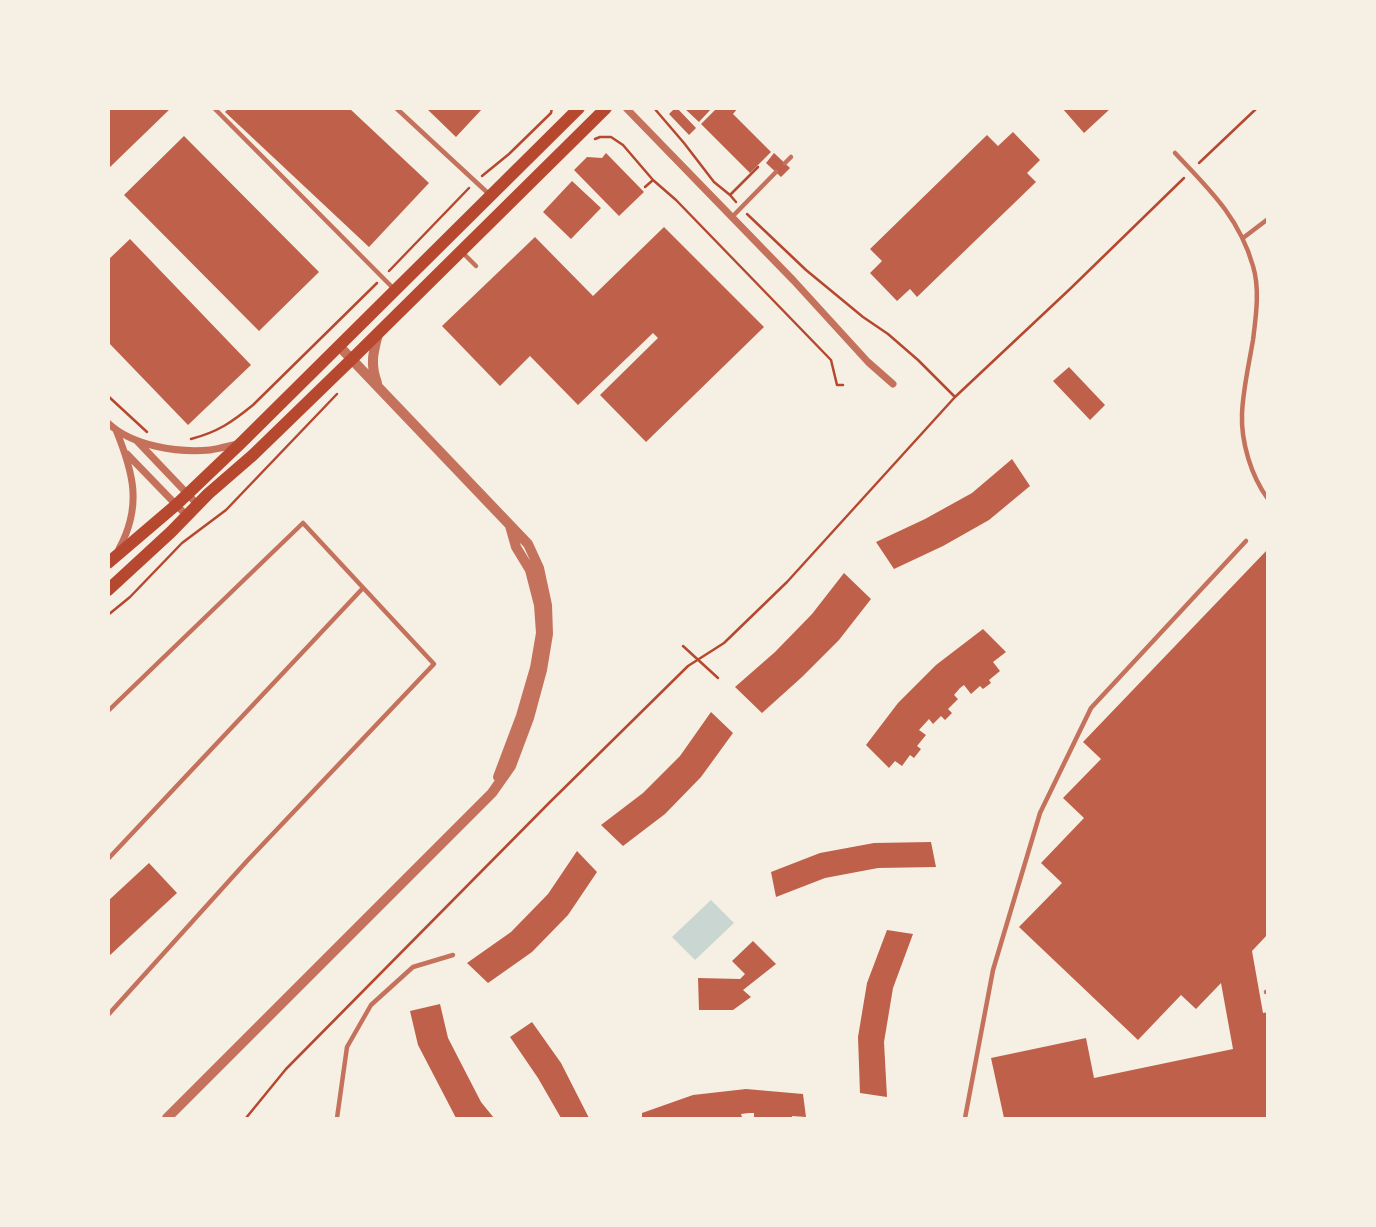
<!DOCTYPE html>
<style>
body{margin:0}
#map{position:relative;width:1376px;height:1227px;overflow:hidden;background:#f6efe4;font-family:"Fira Sans Condensed",sans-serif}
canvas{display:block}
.frame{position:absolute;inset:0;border:110px solid #f6efe4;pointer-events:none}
</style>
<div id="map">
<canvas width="1376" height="1227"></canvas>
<div class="frame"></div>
</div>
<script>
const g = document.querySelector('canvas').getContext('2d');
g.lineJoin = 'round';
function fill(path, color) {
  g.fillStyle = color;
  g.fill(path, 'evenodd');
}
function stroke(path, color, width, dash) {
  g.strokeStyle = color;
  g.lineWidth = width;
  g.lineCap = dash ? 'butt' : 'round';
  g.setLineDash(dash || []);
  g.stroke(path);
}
fill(new Path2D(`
 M711,900L734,923L695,960L672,937Z`), '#c9d6d2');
fill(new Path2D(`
 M108,108H171L108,169Z
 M229,108H349L429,183L369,247L225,112Z
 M426,108H483L456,137Z
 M675,108H677L696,128L689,135L669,114Z
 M684,108H712L699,122Z
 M717,108H738L733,114L771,152L750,173L701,124Z
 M1062,108H1111L1084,133Z
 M1013,132L1040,160L1027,173L1036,182L917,297L910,289L897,301L870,273L882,261L870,249L987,135L998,146Z
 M184,136L319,272L259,331L124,195Z
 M606,153L644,192L619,216L574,170L587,157L602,158Z
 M774,153L790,168L781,177L766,163Z
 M572,181L601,208L571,239L543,212Z
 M664,227L764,327L646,442L600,395L658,338L653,333L578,405L530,356L500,386L442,326L535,237L593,296Z
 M130,239L251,365L188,425L108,342V260Z
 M1069,367L1105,405L1090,420L1053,381Z
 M1012,459L1030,486L989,520L943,546L894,569L876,542L925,519L972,493Z
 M1268,549V934L1252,951L1263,1013L1268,1012V1118H1004L991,1058L1086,1038L1094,1078L1233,1049L1221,983L1196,1009L1181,995L1138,1040L1019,927L1062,883L1041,863L1084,818L1063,798L1101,759L1083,742Z
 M844,573L871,599L839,640L802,677L762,713L735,687L775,652L812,614Z
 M983,629L1006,652L993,662L1000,671L989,680L991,683L983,689L980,686L971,694L964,685L960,688L954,695L958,699L948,709L952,713L945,720L941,716L933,724L929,719L919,730L926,735L917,746L921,749L914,758L910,755L902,766L895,761L889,768L866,745L898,703L936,665Z
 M711,712L733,733L701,777L665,814L623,846L601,825L643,793L680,756Z
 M931,842L936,867L878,868L825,878L776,897L771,872L820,853L874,843Z
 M577,851L597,872L568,915L532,952L488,983L467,963L511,932L548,894Z
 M149,863L177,893L108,957V901Z
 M887,930L913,934L893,988L884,1042L887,1097L860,1093L858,1037L867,983Z
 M753,941L776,964L743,990L751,997L733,1010H699L698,978L740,979L745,974L732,961Z
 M440,1004L448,1038L481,1102L494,1118H456L418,1045L410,1011Z
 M532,1022L561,1063L589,1118H561L538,1078L510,1037Z
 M746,1089L803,1094L806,1117L792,1116V1118H766L754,1117V1113H749L741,1114L742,1117H738V1118H642V1113L693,1095Z`), '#bf614a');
stroke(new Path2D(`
 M654,108L684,143L714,182L730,195L736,202
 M595,139L600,137H611L623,145L653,180L676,200L831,360L837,385H843
 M1199,163L1257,108
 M482,176L509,154L551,113L552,108
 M645,187L653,180
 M730,195L758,167
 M747,214L806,270L863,317L888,334L918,360L955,397
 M389,271L469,188
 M108,396L147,432
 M191,439C218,432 232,422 253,405L377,283
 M108,496V517
 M108,615L130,597L182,543L226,510L337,394
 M683,646L718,678
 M246,1118L286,1069L549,803L688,666L724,643L787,582L955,397L1071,288L1184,178`), '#b5482f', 2.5);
stroke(new Path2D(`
 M214,108L395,290
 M396,108L490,195
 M1175,153C1209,189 1239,217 1253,266C1260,289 1256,316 1253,340C1249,364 1243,389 1242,414C1241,442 1251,476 1268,499
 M785,163L791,157
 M732,217L776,172
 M1243,238L1268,219
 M462,252L476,266
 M108,711L303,523L434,664L247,861L108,1015
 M108,859L363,588
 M1266,992L1268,991
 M337,1118L347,1047L371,1005L413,967L453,955
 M965,1118L993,970L1040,813L1091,708L1246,541`), '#c5725c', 4.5);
stroke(new Path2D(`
 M626,108L794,281L868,362L893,384
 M108,423C132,446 178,453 210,450C219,449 228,446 237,444
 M116,430C134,474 142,506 119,549
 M137,441L198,505
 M127,454L187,516`), '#c5725c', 7);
stroke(new Path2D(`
 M377,383C370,364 373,353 378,334
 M498,777L521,716L535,668L541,633L539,605L530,570L516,547L510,526
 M167,1118L492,793L511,766L529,718L542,670L548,634L547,605L539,568L528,544L339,346`), '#c5725c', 10);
stroke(new Path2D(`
 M108,563L176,505L241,443L579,108
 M108,590L171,532L208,494L253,455L352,359L606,108`), '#b5482f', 12);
</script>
